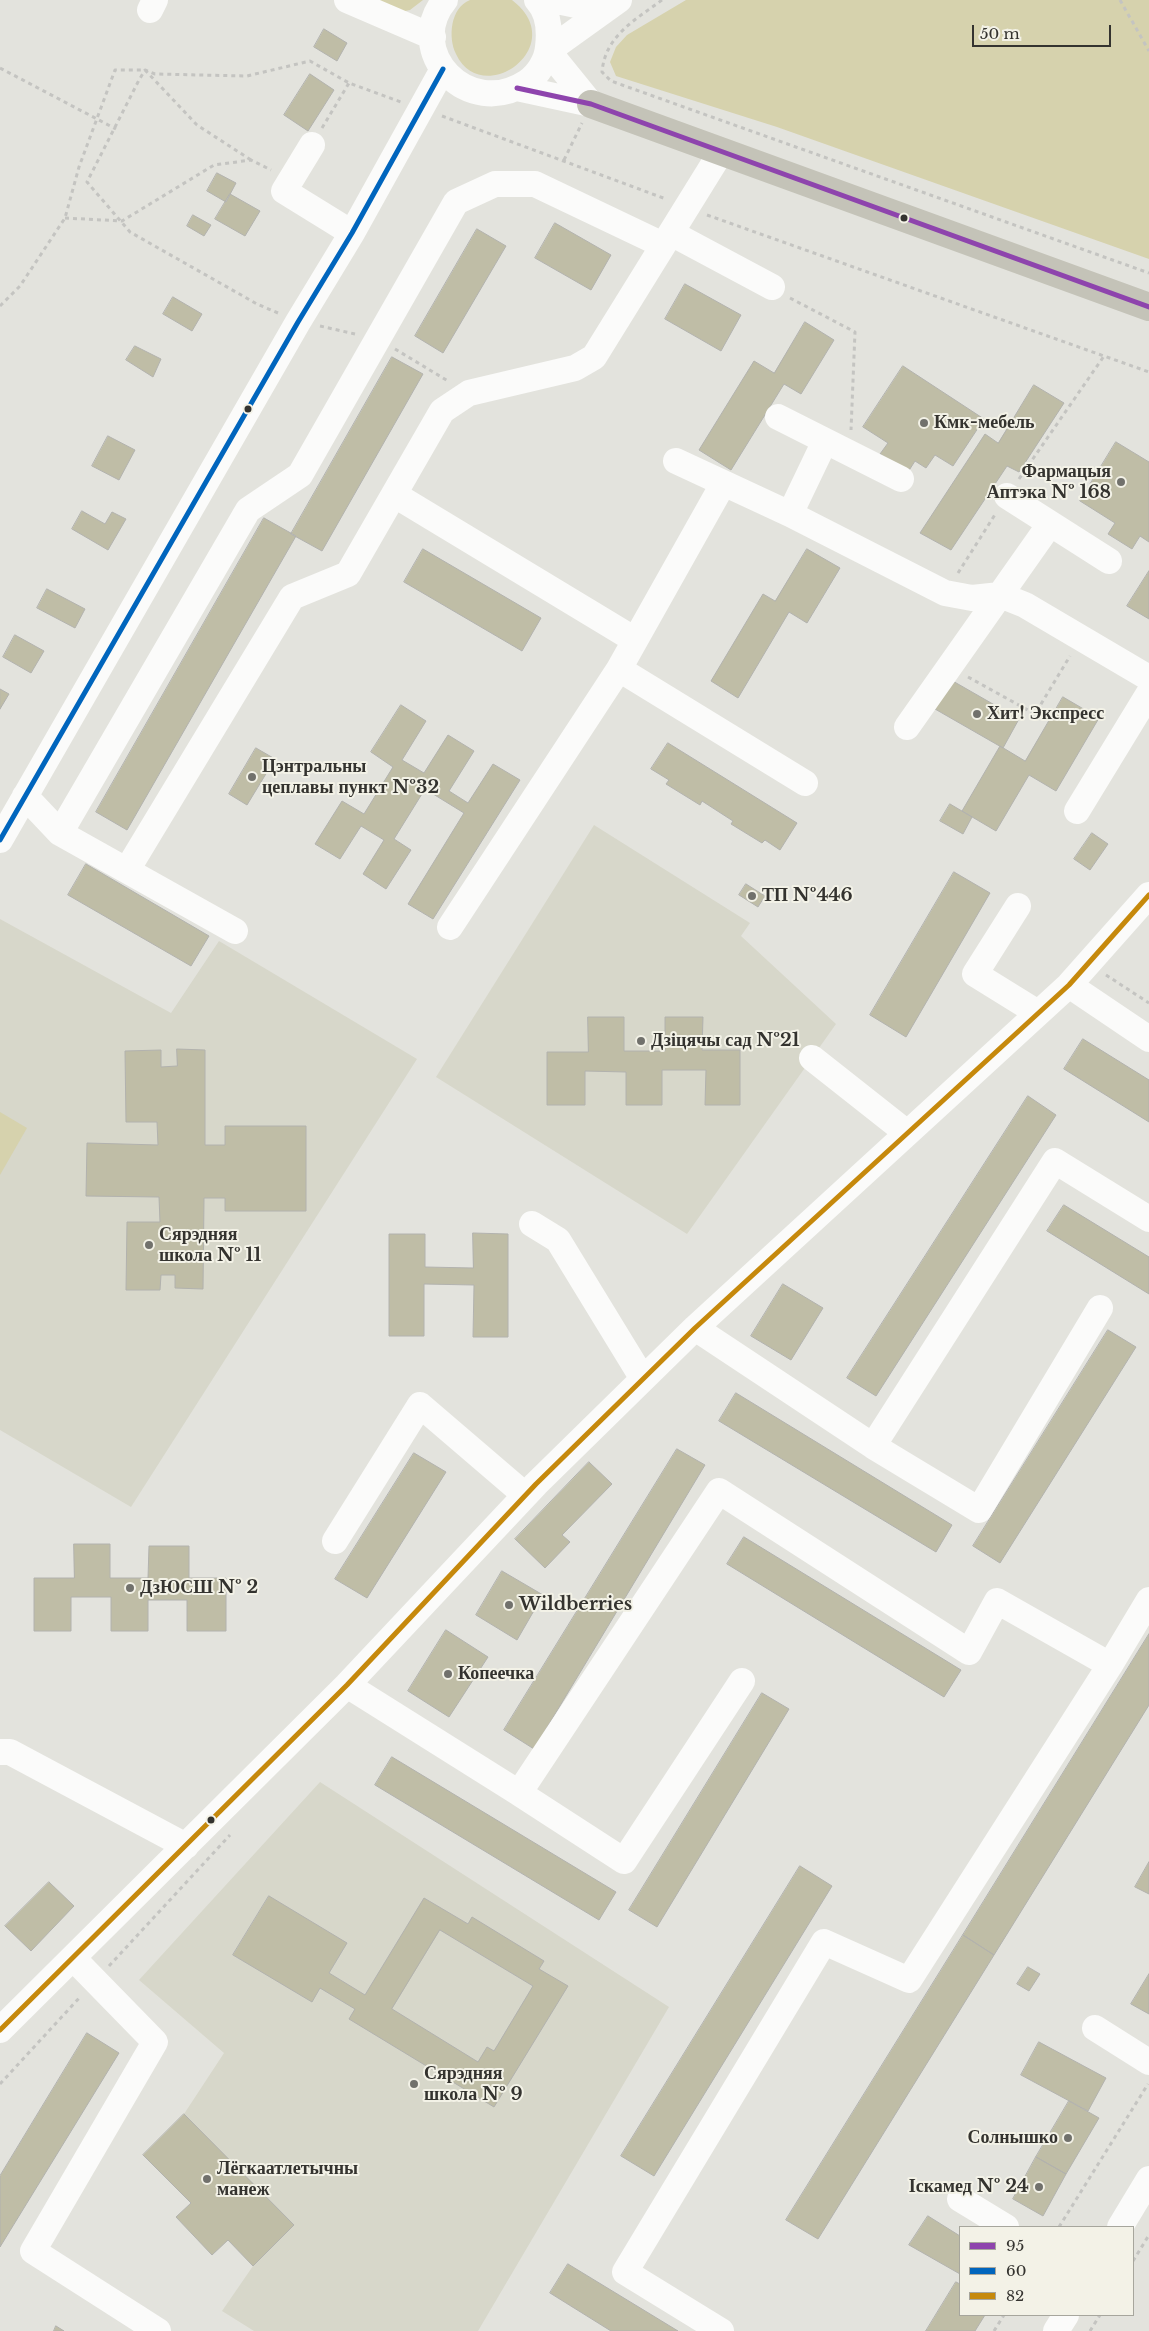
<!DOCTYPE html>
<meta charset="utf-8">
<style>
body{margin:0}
#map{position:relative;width:1149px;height:2331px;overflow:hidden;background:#e3e3dd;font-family:"Libre Baskerville",serif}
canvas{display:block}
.legend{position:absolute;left:959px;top:2226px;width:175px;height:90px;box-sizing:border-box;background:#f3f2e7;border:1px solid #a7a69d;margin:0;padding:6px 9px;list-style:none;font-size:15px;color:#34332f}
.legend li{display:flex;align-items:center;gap:10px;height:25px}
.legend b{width:25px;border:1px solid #a7a69d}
.scale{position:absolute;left:972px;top:25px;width:139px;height:22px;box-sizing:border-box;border:2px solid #34332f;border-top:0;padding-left:6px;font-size:15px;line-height:18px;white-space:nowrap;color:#34332f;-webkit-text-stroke:4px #f3f2e7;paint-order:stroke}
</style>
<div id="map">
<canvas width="1149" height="2331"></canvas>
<ul class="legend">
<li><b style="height:6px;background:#8e44ad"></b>95</li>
<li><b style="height:6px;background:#0065bd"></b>60</li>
<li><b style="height:6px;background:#c6890c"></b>82</li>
</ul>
<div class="scale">50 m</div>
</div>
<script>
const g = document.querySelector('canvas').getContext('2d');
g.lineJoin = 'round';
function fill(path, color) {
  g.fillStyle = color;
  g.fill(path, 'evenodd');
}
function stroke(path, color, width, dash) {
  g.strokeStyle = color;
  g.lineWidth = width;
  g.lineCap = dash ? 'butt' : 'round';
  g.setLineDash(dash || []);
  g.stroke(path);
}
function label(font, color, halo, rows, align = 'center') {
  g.font = font + ' "Libre Baskerville",serif';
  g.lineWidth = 4;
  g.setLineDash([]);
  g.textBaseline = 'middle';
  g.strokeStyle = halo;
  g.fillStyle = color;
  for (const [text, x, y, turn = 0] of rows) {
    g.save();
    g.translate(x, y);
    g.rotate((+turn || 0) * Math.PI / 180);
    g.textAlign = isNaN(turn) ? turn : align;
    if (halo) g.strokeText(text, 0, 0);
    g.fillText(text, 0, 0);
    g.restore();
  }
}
fill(new Path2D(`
 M594,825L750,923L741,936L836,1024L687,1234L436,1077Z
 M0,919L171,1013L219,941L417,1059L131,1507L0,1430Z
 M320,1782L669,2007L478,2331H254L222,2311L253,2266L184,2114L224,2053L139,1980Z`), '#d7d7ca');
fill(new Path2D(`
 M374,0H423L410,10L396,13Z
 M512,0C572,46 482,110 456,54C448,38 450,8 470,0C478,0 502,0 512,0Z
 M686,0H1149V259L777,127L616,76L610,62L616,47L627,35Z
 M0,1112L27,1128L0,1175Z`), '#d6d2ad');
const building = new Path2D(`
 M324,29L347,43L337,61L314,47Z
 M310,74L334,90L308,131L284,115Z
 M217,173L236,183L226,202L207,191Z
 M230,194L260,211L245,236L215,219Z
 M193,215L211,225L204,236L187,226Z
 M555,223L611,255L591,290L535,258Z
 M477,229L506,246L443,353L415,336Z
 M685,284L741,315L721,351L665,319Z
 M173,297L202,314L192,331L163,314Z
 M805,322L834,340L801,394L784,384L731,470L699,450L754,361L774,373Z
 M135,346L161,359L153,377L126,360Z
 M392,357L423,374L322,551L291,534Z
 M903,366L984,419L953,466L935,455L926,468L915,461L908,472L880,454L888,443L863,427Z
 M1034,385L1064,403L1019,472L1007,466L951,550L920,533L985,434L998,443Z
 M108,436L135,450L119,480L92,466Z
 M1116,442L1149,462V542L1140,536L1132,549L1108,534L1115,523L1080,501Z
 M82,511L105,524L112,512L126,519L108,550L72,529Z
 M264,518L296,536L127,830L96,812Z
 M423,549L541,618L522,651L404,582Z
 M807,549L840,568L807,623L789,612L738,698L711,681L763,594L775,601Z
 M1149,571V619L1127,606Z
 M47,589L85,609L75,628L37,608Z
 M15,635L44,651L31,673L3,657Z
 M951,680L1019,719L1003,748L935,709Z
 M0,689L9,694L0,709Z
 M1063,697L1099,718L1056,791L1029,775L996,831L962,811L1000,746L1025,761Z
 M401,705L426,721L402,760L424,773L448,735L474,751L449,791L468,803L493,764L520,780L433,919L408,904L464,813L425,789L394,839L411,850L386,889L363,874L384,840L361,826L340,859L315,844L342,801L364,814L393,767L371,752Z
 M668,743L797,823L780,850L765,840L762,843L731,824L733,821L702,801L700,805L666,784L669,780L651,769Z
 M256,748L275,759L247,805L229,794Z
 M950,804L972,817L963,834L940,821Z
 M1092,833L1108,844L1090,870L1074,859Z
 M86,864L209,936L191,966L68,895Z
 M954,872L990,893L906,1037L870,1015Z
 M746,884L765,896L758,907L739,895Z
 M588,1017H624V1051H665V1017H703L702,1050H740V1105H705L706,1070H662V1105H626V1072L585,1071V1105H547V1052H588Z
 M1083,1039L1149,1080V1122L1064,1069Z
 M177,1049L205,1050V1145H225V1126H306V1211H225V1198H204L203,1289L175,1288V1275H161L160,1290H126L127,1222H160L159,1197L86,1196L87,1143L158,1145L157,1122H126L125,1051L161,1050V1067L177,1066Z
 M1028,1096L1056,1115L876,1396L847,1378Z
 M1064,1205L1149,1257V1294L1047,1231Z
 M473,1233L508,1234V1337H473L474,1285L424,1284V1336H389V1234H425V1267L473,1268Z
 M783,1284L823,1308L791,1360L751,1336Z
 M1108,1330L1136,1347L1000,1563L973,1546Z
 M736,1393L952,1525L936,1552L719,1421Z
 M677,1449L705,1465L534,1749L504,1730Z
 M414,1453L446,1472L367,1598L335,1579Z
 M589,1462L612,1484L562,1535L570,1542L545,1568L515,1539Z
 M744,1537L961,1670L944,1697L727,1564Z
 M74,1544H110V1578H148L149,1546H189V1578H226V1631H187V1600H148V1631H111V1597H71V1631H34V1578H74Z
 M502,1571L543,1595L517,1640L476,1615Z
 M446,1630L488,1657L449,1717L408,1691Z
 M1149,1634V1705L994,1955L963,1935Z
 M762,1693L789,1709L657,1927L629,1910Z
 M392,1757L616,1892L599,1920L375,1785Z
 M1149,1862V1894L1135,1887Z
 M800,1866L832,1886L654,2176L621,2156Z
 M49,1882L74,1906L31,1951L5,1926Z
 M269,1896L347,1943L329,1973L365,1995L424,1898L468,1924L472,1917L544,1961L539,1969L568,1986L494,2107L349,2019L355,2009L320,1988L312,2002L233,1955ZM440,1930L533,1986L494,2051L487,2047L478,2062L392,2009Z
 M963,1935L994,1955L818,2239L786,2220Z
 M1028,1967L1040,1974L1029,1991L1017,1984Z
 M1149,1974V2014L1131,2004Z
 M87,2033L119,2053L0,2247V2176Z
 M1039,2042L1106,2078L1088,2111L1021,2075Z
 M1069,2101L1099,2118L1066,2174L1036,2157Z
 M184,2114L294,2225L253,2266L228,2240L212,2255L176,2217L191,2203L143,2155Z
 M1036,2157L1066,2174L1043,2216L1013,2199Z
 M928,2216L960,2236V2274L909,2245Z
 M568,2264L678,2331H611L550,2293Z
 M956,2282L960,2284V2315H985L975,2331H926Z
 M56,2326L64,2331H54Z`);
fill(building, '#bfbda6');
stroke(building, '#b2b2ae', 1);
stroke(new Path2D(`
 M662,0C635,20 605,36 602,72L611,81L1149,273
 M1120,0L1149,51
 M0,68L116,129
 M442,116L666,199
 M322,128L349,83
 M564,160L582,123
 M707,215L1149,372
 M65,218L122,221L214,165L251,160L271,170
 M790,298L855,332L851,430
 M0,306L20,286L65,218L79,167L115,70H145L197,125L251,160
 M278,313L257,304L130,232L87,182L139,80L145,70L155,74L247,76L310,61L349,83L401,102
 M320,326L355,334
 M395,349L448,381
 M1019,479L1104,356
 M958,573L996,513
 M968,677L1035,714L1070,656
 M1106,975L1149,1003
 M109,1966L230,1835
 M0,2084L81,1996
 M1059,2227L1148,2084
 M1133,2261L1149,2235
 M994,2331L1004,2315
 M1090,2331L1100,2315`), '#c4c4c1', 3, [4, 4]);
stroke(new Path2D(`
 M347,0L433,37
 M445,0C403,51 468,121 527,82C538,75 547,60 548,47C550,31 549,13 537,0
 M552,0L581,6L610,0
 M150,10L155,0
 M517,88L591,104
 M591,104L548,51L619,0
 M312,145L284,191L352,233
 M671,233L772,287
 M778,417L901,479
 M676,461L790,514L945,593L972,598L1000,595L1025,605L1149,678
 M395,495L635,640
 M1007,496L1109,561
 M790,514L825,441
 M619,669L805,783
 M907,727L1050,524
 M25,796L60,833L235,931
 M1077,811L1149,693
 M60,833L248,510L300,475L456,202L495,184H535L663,245
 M0,840L298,322L352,233L443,69
 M127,870L292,597L348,574L442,411L469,393L575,368L594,357L721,152
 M1018,906L975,974L1038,1013
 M450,927L619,669L723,484
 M1069,985L1149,1039
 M812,1058L907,1133
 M532,1224L558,1240L643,1379
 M695,1328L873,1446L979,1510L1100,1308
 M873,1446L1055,1161L1149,1219
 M335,1541L420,1405L525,1495
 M1110,1665L1149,1600
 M347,1685L519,1793L719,1491L969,1652L997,1601L1110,1665L909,1980L824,1942L625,2272L721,2331
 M0,1752H10L186,1846
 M519,1793L624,1861L742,1681
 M73,1958L155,2042L33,2251L158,2331
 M1095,2028L1149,2062
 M0,2030L347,1685L536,1484L695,1328L1069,985L1149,895
 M960,2199L1006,2227
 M1120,2227L1149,2179
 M1056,2331L1066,2315`), '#fbfbfa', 26);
stroke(new Path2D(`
 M591,104L1149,307`), '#c4c3b8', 28);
stroke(new Path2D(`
 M517,88L591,104L1149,307`), '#8e44ad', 5);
stroke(new Path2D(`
 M0,840L298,322L352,233L443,69`), '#0065bd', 5);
stroke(new Path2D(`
 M0,2030L347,1685L536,1484L695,1328L1069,985L1149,895`), '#c6890c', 5);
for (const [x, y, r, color] of [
 [904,218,4.5,"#34332f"],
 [248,409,4.5,"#34332f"],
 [924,423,5,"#71716c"],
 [1121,482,5,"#71716c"],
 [977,714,5,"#71716c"],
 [252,777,5,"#71716c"],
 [752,896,5,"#71716c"],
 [641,1041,5,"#71716c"],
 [149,1245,5,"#71716c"],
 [130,1588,5,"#71716c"],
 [509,1605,5,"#71716c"],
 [448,1674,5,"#71716c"],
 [211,1820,4.5,"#34332f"],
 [414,2084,5,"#71716c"],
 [1068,2138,5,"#71716c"],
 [207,2179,5,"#71716c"],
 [1039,2187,5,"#71716c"]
]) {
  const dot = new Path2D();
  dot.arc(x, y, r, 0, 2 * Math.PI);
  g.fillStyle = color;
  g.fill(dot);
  stroke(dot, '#f3f2e7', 2);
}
label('bold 18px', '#34332f', '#f3f2e7', [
 ["Кмк-мебель",934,423],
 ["Фармацыя",1111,472,"right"],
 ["Аптэка № 168",1111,493,"right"],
 ["Хит! Экспресс",987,714],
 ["Цэнтральны",262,767],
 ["цеплавы пункт №32",262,788],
 ["ТП №446",762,896],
 ["Дзіцячы сад №21",651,1041],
 ["Сярэдняя",159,1235],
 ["школа № 11",159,1256],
 ["ДзЮСШ № 2",140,1588],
 ["Wildberries",519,1605],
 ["Копеечка",458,1674],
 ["Сярэдняя",424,2074],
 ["школа № 9",424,2095],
 ["Солнышко",1058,2138,"right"],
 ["Лёгкаатлетычны",217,2169],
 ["манеж",217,2190],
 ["Іскамед № 24",1029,2187,"right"]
], 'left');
</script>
